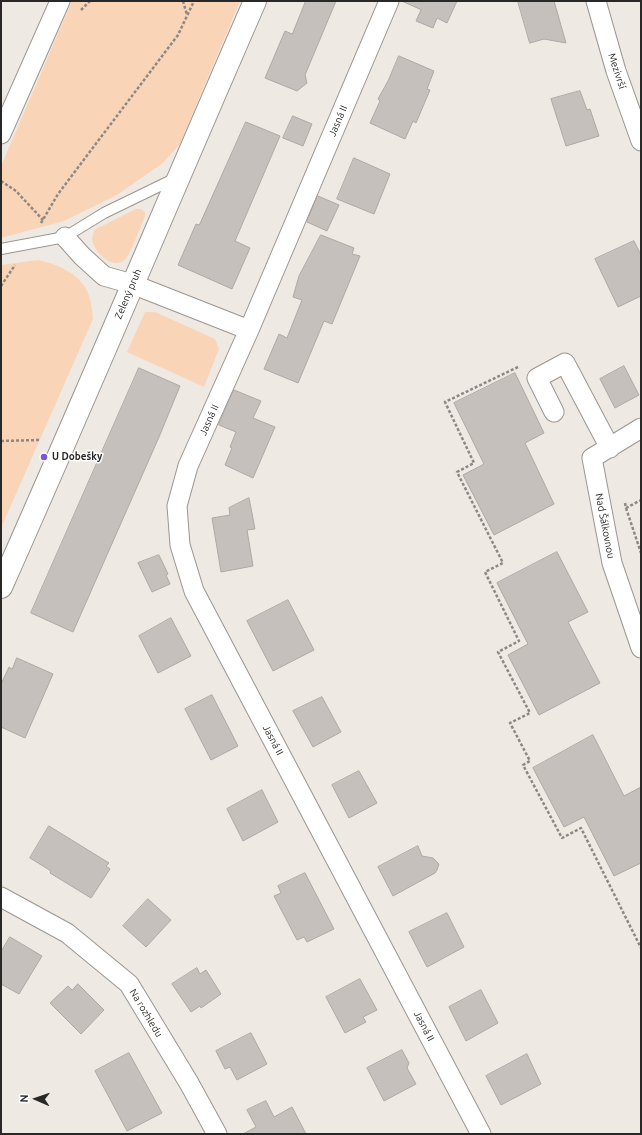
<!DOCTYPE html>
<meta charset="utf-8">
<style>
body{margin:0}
#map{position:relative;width:642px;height:1135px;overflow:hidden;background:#efe9e4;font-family:Ubuntu,sans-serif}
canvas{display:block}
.frame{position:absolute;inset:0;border:2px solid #2a2826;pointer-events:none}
.north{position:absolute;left:16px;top:1079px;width:40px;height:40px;-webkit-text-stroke:3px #fff;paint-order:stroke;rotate:272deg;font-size:11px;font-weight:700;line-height:16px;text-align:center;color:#2a2826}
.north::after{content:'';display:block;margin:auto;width:14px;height:18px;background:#2a2826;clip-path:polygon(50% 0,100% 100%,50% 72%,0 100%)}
</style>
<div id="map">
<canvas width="642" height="1135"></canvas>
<div class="frame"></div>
<div class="north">N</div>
</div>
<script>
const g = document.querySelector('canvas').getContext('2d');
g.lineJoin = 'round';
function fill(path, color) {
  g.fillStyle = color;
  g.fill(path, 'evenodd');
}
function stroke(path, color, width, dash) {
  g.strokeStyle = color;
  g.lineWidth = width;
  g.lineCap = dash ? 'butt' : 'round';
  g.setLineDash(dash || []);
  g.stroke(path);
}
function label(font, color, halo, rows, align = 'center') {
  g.font = font + ' Ubuntu,sans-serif';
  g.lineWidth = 3;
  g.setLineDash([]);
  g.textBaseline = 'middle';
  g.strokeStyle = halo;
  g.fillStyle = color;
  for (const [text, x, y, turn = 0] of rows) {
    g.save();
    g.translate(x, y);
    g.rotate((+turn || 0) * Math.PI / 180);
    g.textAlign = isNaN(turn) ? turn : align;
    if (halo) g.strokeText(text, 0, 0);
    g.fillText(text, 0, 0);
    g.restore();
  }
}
fill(new Path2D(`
 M72,1H240L180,144L163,163L117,195L64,221L1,238V166Z
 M136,209H141L145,212V216C143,222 129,256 126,259C113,271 94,253 92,239C92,237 94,233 94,230Z
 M38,260C56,264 78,272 87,291C91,298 92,310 93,319L1,528V265Z
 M145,312H155L215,339L219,349L204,387L127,352Z`), '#fad4b7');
const building = new Path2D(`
 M306,1H336L305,75L307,83L297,91L265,78L285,31L292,34Z
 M402,1H457L447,23L437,18L433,28L416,21L421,10Z
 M518,1H554L566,43L544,39L530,43Z
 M399,56L434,71L427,89L430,90L416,123L413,121L405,139L370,123L380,101L378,99L388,81Z
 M580,91L587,110L590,109L599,136L566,146L551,99Z
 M293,116L312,124L303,146L283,138Z
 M246,122L280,136L235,241L250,248L232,289L178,265L196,224L199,225Z
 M354,158L390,174L374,214L337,199Z
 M318,196L339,205L327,231L307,222Z
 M321,235L354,248L352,254L360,256L332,324L324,321L298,383L264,369L279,334L287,338L302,300L293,297L299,276Z
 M634,241L641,255V296L618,307L595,259Z
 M624,366L639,395L615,408L600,379Z
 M139,368L180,386L159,437L73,632L31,613Z
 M515,373L544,433L525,443L554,504L494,535L463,475L484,464L454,403Z
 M234,390L261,401L253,418L275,427L253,478L225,465L232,448L230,447L236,432L219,425Z
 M249,498L255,529L247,530L253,566L221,572L212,518L230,515L229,508Z
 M557,552L588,612L568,622L600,683L539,715L508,655L528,644L497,583Z
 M159,555L168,574L166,575L170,584L152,592L138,563Z
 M288,600L314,650L273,671L247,621Z
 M171,618L191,656L158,673L139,636Z
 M17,658L53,674L25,738L1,727V684L9,667L12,669Z
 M212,695L238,746L211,760L185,709Z
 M322,697L341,732L313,747L293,711Z
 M593,735L624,796L641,787V863L614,876L584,817L564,827L533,768Z
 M359,771L377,803L349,818L332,785Z
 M262,790L278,822L243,841L227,809Z
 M49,826L109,863L106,866L110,869L91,898L50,873L51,871L30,858Z
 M418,846L422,856L433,858L439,864L437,870L435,873L393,896L378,867Z
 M305,873L334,929L307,942L304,937L297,940L274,896L281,893L278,886Z
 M148,899L171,920L146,947L123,926Z
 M447,913L464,947L427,967L409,932Z
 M10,937L42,956L19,994L1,984V952Z
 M197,968L200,974L206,970L221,994L201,1008L200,1006L191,1012L172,984Z
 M360,979L377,1010L363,1017L366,1022L345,1033L326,997Z
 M78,984L104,1010L81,1034L50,1003L68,986L72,990Z
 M481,990L498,1023L466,1041L449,1007Z
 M251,1033L267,1064L237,1080L230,1067L225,1069L216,1051Z
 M402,1050L409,1063L407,1068L416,1084L384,1101L367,1068Z
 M129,1053L162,1113L127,1131L95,1071Z
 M527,1054L541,1084L501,1105L486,1076Z
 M266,1101L274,1117L292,1107L306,1134H243L256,1127L247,1110Z`);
fill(building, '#c6c0bc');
stroke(building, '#aea8a3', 1);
const lane = new Path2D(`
 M1,249L65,237L104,213L176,178`);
const street = new Path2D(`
 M389,1L249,330L188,466L177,506L180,545L194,591L481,1134
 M596,1L616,71L641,141
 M1,134L60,1
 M65,237L82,256L104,276L132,284L249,330
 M554,412L537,378L565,363L610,448
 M641,428L592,458L612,563L641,648
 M1,897L67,933L129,984L189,1083L217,1134`);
const secondary = new Path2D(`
 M1,587C88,392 170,196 255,1`);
stroke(lane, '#9b9591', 12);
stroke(street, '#9b9591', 21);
stroke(secondary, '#9b9591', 24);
stroke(new Path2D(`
 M183,1L187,15
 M81,10L90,1
 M1,181L16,191L43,220
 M41,223L58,194L178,35L194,1
 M1,286L15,265
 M518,367L445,402L474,463L457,472L503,563L485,572L519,641L498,652L530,713L510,723L530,761L523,765L562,838L581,828L641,948
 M1,441L40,440
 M625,503L626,508L641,500
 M626,508L641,553`), '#8c8885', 2.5, [3, 2]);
stroke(lane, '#fff', 10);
stroke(street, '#fff', 19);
stroke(secondary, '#fff', 22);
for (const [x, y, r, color] of [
 [44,457,4,"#7859d3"]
]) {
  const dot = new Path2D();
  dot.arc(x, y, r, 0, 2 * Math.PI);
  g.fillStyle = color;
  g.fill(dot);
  stroke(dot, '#fff', 1.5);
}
label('10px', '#2a2826', '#fff', [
 ["Mezivrší",617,71,72],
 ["Jasná II",338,121,-67],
 ["Zelený pruh",128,294,-67],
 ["Jasná II",209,420,-66],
 ["Nad Šálkovnou",605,526,79],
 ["Jasná II",273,740,62],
 ["Na rozhledu",146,1013,59],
 ["Jasná II",424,1026,62]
]);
label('bold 10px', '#2a2826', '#fff', [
 ["U Dobešky",52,457]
], 'left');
</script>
